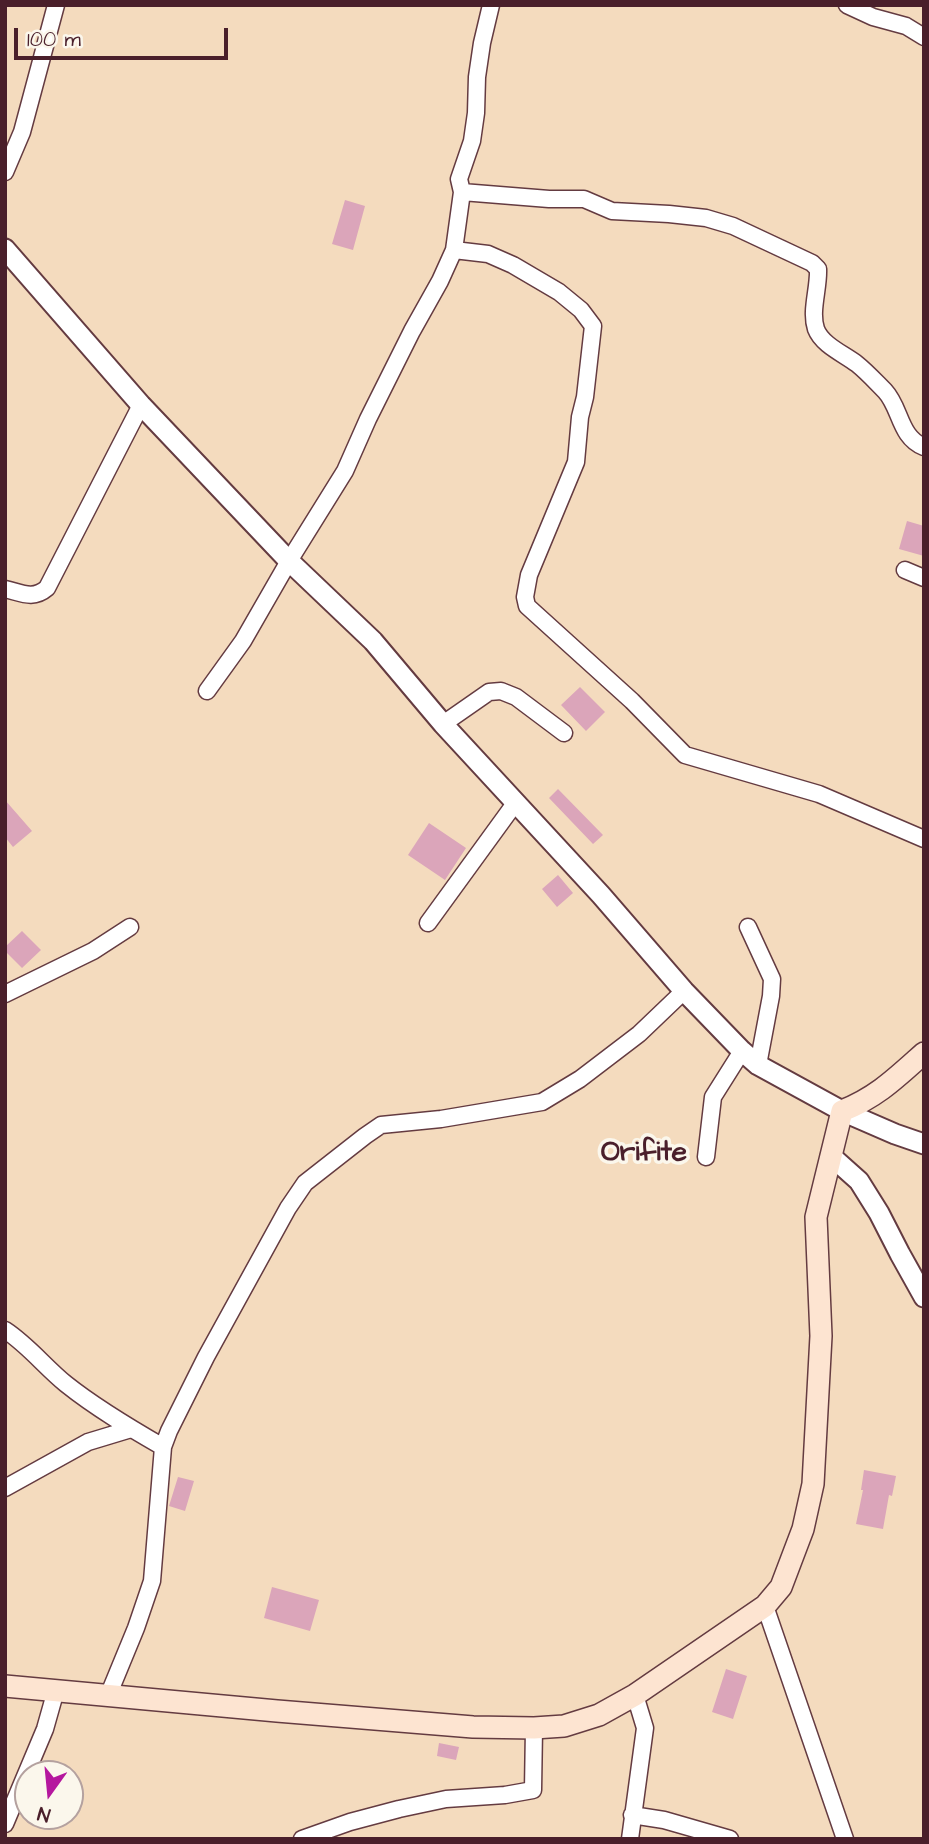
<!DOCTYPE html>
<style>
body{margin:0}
#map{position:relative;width:929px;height:1844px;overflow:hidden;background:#f4dbbe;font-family:"Architects Daughter",sans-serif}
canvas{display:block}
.frame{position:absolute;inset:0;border:7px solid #4a1f2b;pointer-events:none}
.north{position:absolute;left:14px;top:1760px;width:70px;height:70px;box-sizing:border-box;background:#fbf7ec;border:2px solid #b4a19f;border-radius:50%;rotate:195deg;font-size:19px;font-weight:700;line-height:28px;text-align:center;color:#4a1f2b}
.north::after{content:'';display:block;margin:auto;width:24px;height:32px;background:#b5179e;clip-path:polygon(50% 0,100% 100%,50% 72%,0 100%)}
.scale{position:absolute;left:14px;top:28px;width:214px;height:32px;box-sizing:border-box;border:4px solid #4a1f2b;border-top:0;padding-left:9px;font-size:21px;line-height:24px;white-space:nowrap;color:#4a1f2b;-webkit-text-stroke:5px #fbf7ec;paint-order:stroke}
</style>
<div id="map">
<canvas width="929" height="1844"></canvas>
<div class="frame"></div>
<div class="north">N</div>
<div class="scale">100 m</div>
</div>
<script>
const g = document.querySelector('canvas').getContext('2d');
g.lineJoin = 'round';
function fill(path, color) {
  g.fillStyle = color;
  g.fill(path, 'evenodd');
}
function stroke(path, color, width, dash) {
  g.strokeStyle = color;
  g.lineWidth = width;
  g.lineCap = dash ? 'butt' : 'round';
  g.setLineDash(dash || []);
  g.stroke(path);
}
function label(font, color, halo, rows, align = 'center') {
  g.font = font + ' "Architects Daughter",sans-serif';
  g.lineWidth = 7;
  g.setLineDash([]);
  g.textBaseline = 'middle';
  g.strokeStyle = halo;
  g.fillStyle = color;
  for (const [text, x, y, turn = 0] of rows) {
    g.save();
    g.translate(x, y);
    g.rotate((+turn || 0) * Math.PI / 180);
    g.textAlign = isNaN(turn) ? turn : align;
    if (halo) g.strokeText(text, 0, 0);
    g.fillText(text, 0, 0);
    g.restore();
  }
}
fill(new Path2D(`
 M345,200L365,206L353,250L332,244Z
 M907,521L924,526V556L899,549Z
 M580,687L605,712L586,731L561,705Z
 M558,789L603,835L593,844L549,798Z
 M5,800L32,831L13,847L5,837Z
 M429,823L466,848L445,880L408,855Z
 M558,875L573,893L557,907L542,889Z
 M22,931L41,950L22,968L5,951V947Z
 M864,1470L896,1476L892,1496L889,1495L883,1529L856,1524L863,1490H861Z
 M178,1477L194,1481L185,1511L169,1506Z
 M272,1587L319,1600L310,1631L264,1618Z
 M726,1669L747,1676L733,1719L712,1712Z
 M439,1743L459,1747L456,1760L437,1756Z`), '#dba5ba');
const minor = new Path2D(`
 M847,5L873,17L906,26L924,37
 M5,172L22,132L56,5
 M462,192L549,199H584L612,211L669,214L706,218L733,226L812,263L818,269C819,288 810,311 816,329C822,345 844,354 857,364C867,372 876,382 885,391C901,408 899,437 924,447
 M454,250L488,254L513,265L559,292L581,310L593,326L585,397L580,417L576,462L529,575L525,597L527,606L632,701L685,755L819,794L924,839
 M905,570L924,578
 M5,589C22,593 33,600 47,588L141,405
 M207,691L243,641L289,561L345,471L368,419L412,331L440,281L454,250L462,192L459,179L472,141L476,113L477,77L482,43L491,5
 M443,724L489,692L501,691L516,697L564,733
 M428,923L516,802
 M748,927L772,979L771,996L758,1065
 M5,994L93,951L130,927
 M706,1157L713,1097L742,1051
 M5,1330C28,1345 45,1367 66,1384C96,1408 130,1428 163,1447
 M5,1488L88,1442L131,1429
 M765,1606L845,1839
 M108,1696L136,1628L152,1581L163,1447L169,1431L206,1357L288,1208L305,1183L365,1136L381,1125L441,1119L542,1102L580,1079L639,1034L684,991
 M632,1815L664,1820L730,1839
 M5,1824L45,1729L56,1690
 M302,1839L350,1822L399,1809L446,1799L505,1795L533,1790L534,1728
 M630,1839L645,1728L635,1695`);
const tertiary = new Path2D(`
 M5,249L141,405L289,561L373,641L443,724L601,895L684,991L742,1051L758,1065L842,1111L895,1134L924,1144
 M831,1156L859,1181L879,1213L900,1254L924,1297`);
const secondary = new Path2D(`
 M5,1686L277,1711L473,1727L534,1728L564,1726L599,1715L635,1695L765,1606L781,1587L803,1529L813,1484L821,1336L816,1217L842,1111C877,1097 896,1078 924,1053`);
stroke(minor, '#643b41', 19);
stroke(tertiary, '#643b41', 23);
stroke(secondary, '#643b41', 24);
stroke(minor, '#fff', 16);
stroke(tertiary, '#fff', 19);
stroke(secondary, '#fde4d1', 21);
label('bold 28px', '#4a1f2b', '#fbf7ec', [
 ["Orifite",644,1154]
]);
</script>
